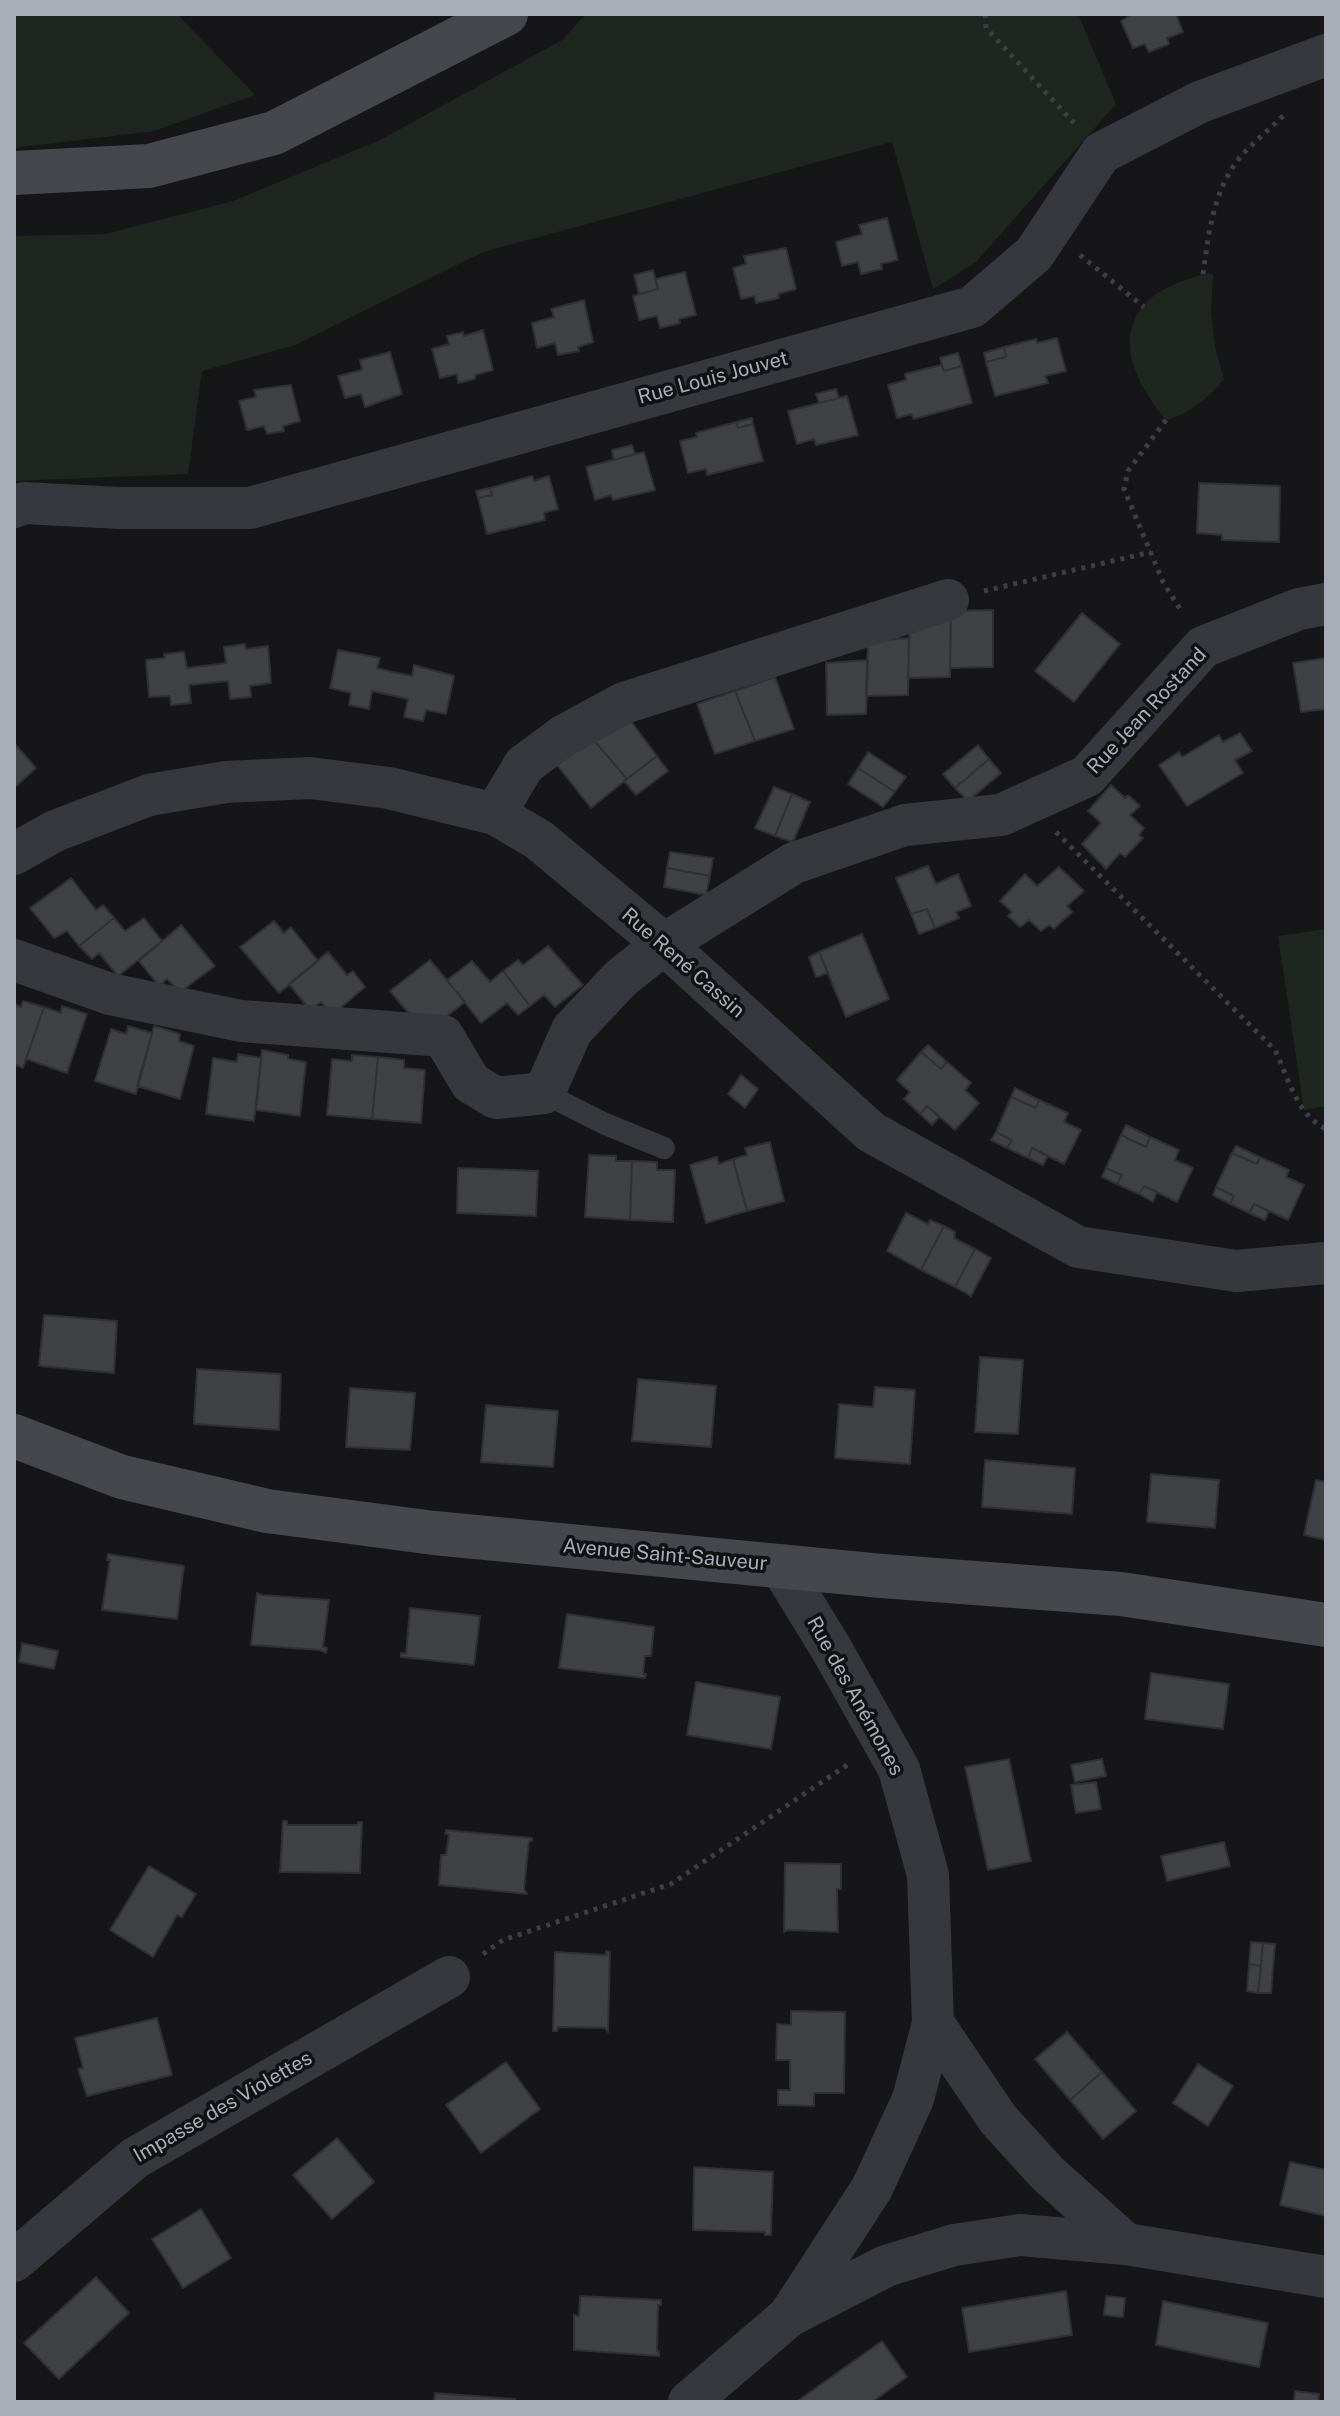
<!DOCTYPE html>
<meta charset="utf-8">
<style>
body{margin:0}
#map{position:relative;width:1340px;height:2416px;overflow:hidden;background:#161618;font-family:"Public Sans",sans-serif}
canvas{display:block}
.frame{position:absolute;inset:0;border:16px solid #a8adb8;pointer-events:none}
</style>
<div id="map">
<canvas width="1340" height="2416"></canvas>
<div class="frame"></div>
</div>
<script>
const g = document.querySelector('canvas').getContext('2d');
g.lineJoin = 'round';
function fill(path, color) {
  g.fillStyle = color;
  g.fill(path, 'evenodd');
}
function stroke(path, color, width, dash) {
  g.strokeStyle = color;
  g.lineWidth = width;
  g.lineCap = dash ? 'butt' : 'round';
  g.setLineDash(dash || []);
  g.stroke(path);
}
function label(font, color, halo, rows, align = 'center') {
  g.font = font + ' "Public Sans",sans-serif';
  g.lineWidth = 7;
  g.setLineDash([]);
  g.textBaseline = 'middle';
  g.strokeStyle = halo;
  g.fillStyle = color;
  for (const [text, x, y, turn = 0] of rows) {
    g.save();
    g.translate(x, y);
    g.rotate((+turn || 0) * Math.PI / 180);
    g.textAlign = isNaN(turn) ? turn : align;
    if (halo) g.strokeText(text, 0, 0);
    g.fillText(text, 0, 0);
    g.restore();
  }
}
fill(new Path2D(`
 M14,14H177L255,95L154,131L14,148Z
 M586,14H1078L1116,104L975,263L933,289L892,142L483,252L295,345L202,371L188,474L14,481V236L105,234L233,201L380,140L562,40Z
 M1203,274H1213L1211,313L1215,347L1224,379C1212,395 1186,416 1166,420C1138,386 1109,335 1151,298C1164,286 1187,280 1203,274Z
 M1326,929V1106L1304,1110L1278,936Z`), '#1e261f');
const building = new Path2D(`
 M1133,14H1176L1183,32L1167,38L1169,44L1149,52L1145,44L1133,48L1121,21Z
 M887,218L898,260L881,264L882,269L861,274L858,262L842,266L836,242L862,234L859,225Z
 M786,248L796,289L778,294L779,298L756,303L754,296L741,299L733,268L746,264L744,256Z
 M653,270L658,289L639,294L634,275Z
 M685,272L696,315L679,319L680,323L660,328L657,316L639,320L633,296L658,289L655,279Z
 M584,300L593,342L578,347L579,351L558,355L555,343L537,348L532,323L554,317L551,309Z
 M483,330L493,370L475,375V379L458,383L457,374L440,378L432,349L449,344L447,336L463,332L464,336Z
 M1057,338L1066,371L1045,376L1048,383L995,396L986,362L1006,357L1004,347L1036,339L1037,343Z
 M1004,347L1006,357L986,362L984,353Z
 M390,352L402,394L365,407L361,394L345,398L338,376L362,370L360,360Z
 M958,353L962,366L944,371L940,358Z
 M941,365L944,371L962,366L972,403L914,419L911,414L897,418L888,385L906,380L905,374Z
 M291,385L300,421L283,426L284,431L267,434L264,426L247,430L239,401L256,397L254,390Z
 M836,389L839,398L819,403L816,394Z
 M847,396L858,435L816,445L814,439L797,444L788,411Z
 M752,418L753,424L738,428L736,422Z
 M736,422L738,428L753,424L763,461L707,475L706,469L688,473L680,441L697,437L696,433Z
 M632,445L635,454L614,460L612,450Z
 M644,452L655,490L613,500L611,495L595,500L586,467Z
 M532,476L534,481L549,476L558,509L544,513L545,520L487,534L478,498L492,495L490,488Z
 M1199,483L1280,486L1279,542L1222,540V535L1197,533Z
 M490,488L492,495L478,498L476,491Z
 M993,610V667L950,668L951,611Z
 M1082,613L1120,644L1074,702L1035,671Z
 M951,618L950,677L908,678L910,620Z
 M909,638L908,695L866,696L868,641Z
 M245,644L246,649L268,646L271,683L250,686L251,697L230,699L228,681L189,685L191,703L171,705L170,696L149,697L146,660L165,658L164,654L184,652L187,668L226,663L224,647Z
 M338,650L380,658L377,668L393,672L412,676L414,665L454,676L446,714L426,710L423,721L404,717L408,699L372,691L369,709L349,705L351,693L330,688Z
 M1326,658V709L1301,712L1293,663Z
 M868,660L866,714L827,715L826,663Z
 M775,677L794,729L755,741L735,691Z
 M735,691L755,741L715,754L697,704Z
 M624,712L657,756L627,779L592,738Z
 M1240,733L1252,751L1235,760L1243,773L1187,806L1159,765L1179,752L1182,757L1219,735L1223,742Z
 M592,738L627,779L591,808L557,765Z
 M14,743L36,768L14,788Z
 M978,745L989,759L955,788L943,774Z
 M868,752L906,777L895,792L858,768Z
 M657,756L668,771L636,795L624,781Z
 M989,759L1001,773L968,801L955,788Z
 M858,768L895,792L883,807L848,784Z
 M1111,785L1125,798L1128,795L1140,806L1130,815L1144,828L1139,835L1143,838L1125,857L1120,853L1106,869L1082,844L1101,823L1088,811Z
 M774,787L792,794L775,836L755,828Z
 M792,794L810,802L793,842L775,836Z
 M670,852L713,858L710,876L667,868Z
 M928,866L936,884L958,874L971,906L956,912L959,918L935,928L927,909L911,914L896,878Z
 M1059,867L1084,891L1067,906L1072,912L1054,929L1049,925L1041,931L1029,920L1020,927L1008,916L1012,912L1000,901L1025,874L1037,886Z
 M667,868L710,876L706,895L664,887Z
 M71,878L96,910L103,905L114,918L79,946L67,931L54,938L30,908Z
 M927,909L935,928L919,934L911,914Z
 M114,918L125,931L144,918L162,941L118,976L99,953L92,959L79,946Z
 M274,921L284,933L291,927L318,961L279,993L240,947Z
 M181,925L215,966L180,992L167,979L159,986L139,961Z
 M862,934L889,999L846,1017L819,952Z
 M548,946L583,985L555,1007L544,995L530,1006L503,971L518,960L523,965Z
 M328,952L347,975L353,971L365,987L332,1015L321,1002L310,1010L289,984Z
 M819,952L828,973L816,977L809,957Z
 M430,960L465,1002L438,1023H417L390,991Z
 M472,961L490,982L503,971L530,1006L518,1015L507,1003L481,1023L447,980Z
 M23,1001L44,1007L23,1068L14,1064V1004L21,1007Z
 M62,1006L87,1014L67,1073L26,1059L44,1007L61,1013Z
 M128,1026L152,1033L136,1094L95,1081L111,1029L126,1034Z
 M154,1026L180,1034L179,1041L194,1046L180,1099L137,1086Z
 M928,1045L947,1062L941,1069L921,1052Z
 M262,1050L288,1055V1059L306,1062L300,1116L256,1110Z
 M921,1052L941,1069L947,1062L971,1083L965,1090L979,1103L955,1130L927,1106L920,1114L904,1099L910,1092L897,1080Z
 M238,1054L261,1058L254,1121L206,1114L213,1058L237,1062Z
 M352,1055L378,1057L372,1119L327,1115L332,1059L352,1061Z
 M378,1057L404,1060V1068L425,1070L421,1123L372,1119Z
 M741,1075L758,1089L745,1108L728,1094Z
 M1015,1088L1039,1100L1036,1108L1011,1097Z
 M1011,1097L1036,1108L1039,1100L1068,1113L1064,1122L1081,1130L1064,1164L1032,1148L1028,1158L1007,1148L1012,1140L996,1132Z
 M927,1106L939,1117L932,1125L920,1114Z
 M1126,1125L1150,1137L1146,1147L1121,1135Z
 M996,1132L1012,1140L1007,1148L991,1140Z
 M1121,1135L1146,1147L1150,1137L1179,1150L1175,1160L1193,1168L1177,1202L1144,1186L1139,1194L1117,1184L1122,1175L1106,1168Z
 M770,1142L784,1201L747,1211L733,1159L747,1155L745,1148Z
 M1236,1146L1260,1157L1257,1164L1232,1153Z
 M1032,1148L1048,1156L1043,1165L1028,1158Z
 M1232,1153L1257,1164L1260,1157L1289,1170L1286,1177L1304,1185L1288,1220L1254,1204L1249,1213L1239,1208L1230,1204L1234,1196L1216,1187Z
 M589,1155L616,1156V1161H632L630,1220L585,1217Z
 M717,1157L719,1164L733,1159L747,1211L706,1223L690,1165Z
 M632,1161L657,1162V1170H675L673,1222L630,1220Z
 M458,1168L538,1171L536,1216L457,1213Z
 M1106,1168L1122,1175L1117,1184L1102,1177Z
 M1144,1186L1157,1192L1153,1202L1139,1194Z
 M1216,1187L1234,1196L1230,1204L1213,1195Z
 M1254,1204L1269,1211L1265,1220L1249,1213Z
 M906,1213L928,1224L930,1220L944,1226L921,1270L887,1251Z
 M944,1226L955,1232L954,1238L975,1249L955,1287L921,1270Z
 M975,1249L991,1258L971,1296L955,1287Z
 M44,1315L117,1321L114,1373L39,1366Z
 M980,1357L1023,1360L1018,1434L975,1432Z
 M197,1369L281,1374L279,1430L194,1424Z
 M638,1379L716,1386L711,1447L632,1441Z
 M875,1387L915,1390L910,1464L835,1458L839,1404L873,1407Z
 M350,1388L415,1393L410,1450L346,1447Z
 M486,1405L558,1411L553,1467L481,1462Z
 M985,1460L1075,1468L1072,1514L982,1507Z
 M1151,1474L1219,1480L1215,1528L1147,1522Z
 M1316,1480L1326,1482V1540L1304,1535Z
 M108,1554L184,1566L177,1619L102,1610L110,1560H107Z
 M257,1593L262,1595L329,1600L323,1647L327,1648L326,1653L320,1650L251,1645Z
 M410,1608L480,1616L474,1665L401,1657V1653L406,1654Z
 M567,1614L654,1627L651,1656H645L643,1674H646L645,1678L559,1668Z
 M22,1643L58,1651L54,1669L19,1662Z
 M1151,1673L1229,1684L1223,1729L1145,1719Z
 M696,1682L780,1697L771,1749L687,1735Z
 M1009,1759L1031,1861L988,1870L965,1767Z
 M1102,1759L1106,1776L1075,1782L1071,1765Z
 M1096,1782L1101,1809L1076,1813L1071,1785Z
 M283,1821H287V1825H358V1822H362L360,1873L280,1872Z
 M446,1830L532,1838V1841H529L524,1889L527,1894L439,1885L441,1855H446L449,1834H445Z
 M1224,1842L1230,1866L1167,1881L1161,1856Z
 M785,1863L841,1864V1889H837L838,1932L788,1930L784,1932Z
 M149,1866L196,1894L182,1917L177,1915L153,1957L110,1930Z
 M1251,1942L1263,1943L1261,1966L1249,1964Z
 M1263,1943L1275,1944L1271,1993H1258Z
 M606,1951L610,1952L608,2032L605,2028L558,2027L557,2031H553L555,1952L606,1955Z
 M1249,1964L1261,1966L1258,1993L1247,1991Z
 M791,2011L845,2012L844,2093H814V2106L778,2105V2090H790V2060H776L777,2024L791,2025Z
 M157,2018L172,2075L87,2096L78,2069L83,2068L75,2038Z
 M1067,2032L1102,2072L1070,2100L1035,2059Z
 M506,2062L540,2109L481,2153L446,2105Z
 M1198,2064L1233,2086L1208,2126L1173,2103Z
 M1102,2072L1136,2111L1103,2139L1070,2100Z
 M337,2138L374,2182L332,2219L293,2175Z
 M1290,2162L1326,2170V2216L1280,2205Z
 M694,2167L773,2172L771,2235H765V2232L693,2230Z
 M201,2209L231,2258L183,2288L152,2239Z
 M96,2277L129,2313L59,2379L24,2343Z
 M1066,2291L1072,2335L969,2352L962,2308Z
 M580,2296L661,2300V2305H658L657,2351H659V2356L574,2350V2315L579,2316Z
 M1106,2296L1125,2298L1123,2317L1104,2315Z
 M1163,2301L1268,2323L1259,2367L1156,2345Z
 M882,2341L907,2377L872,2402H796Z
 M1295,2391L1319,2394L1318,2402H1294Z
 M435,2393L515,2399V2402H434Z`);
fill(building, '#404145');
stroke(building, '#303034', 2);
stroke(new Path2D(`
 M985,14L986,28L1074,123
 M1080,255L1144,307
 M1203,274C1209,232 1213,189 1242,155C1255,141 1270,129 1284,115
 M1166,420L1128,471L1124,489L1163,582L1182,612
 M984,591L1151,552
 M1056,832L1275,1050C1289,1079 1296,1114 1326,1129
 M483,1954L503,1940L671,1884L850,1763`), '#3d3f44', 5, [4, 6]);
stroke(new Path2D(`
 M544,1093L603,1123L664,1148`), '#37383d', 22);
stroke(new Path2D(`
 M14,507L24,503L120,508H250L972,307L1034,254L1101,153L1200,102L1326,55
 M495,814L524,765L563,736L624,703L948,600
 M14,854L55,831L149,795L226,782L310,778L389,788L495,814L539,840L664,944L871,1132L1078,1247L1236,1271L1326,1263
 M14,960L110,994L241,1021L443,1036L471,1083L496,1098L544,1093L572,1030L621,978L664,944L794,863L905,825L1001,815L1087,776L1203,647L1299,609L1326,604
 M933,2023L998,2119L1047,2173L1126,2244L1326,2277
 M14,2261L135,2158L449,1977
 M791,2315L886,2266L954,2245L1020,2235L1126,2244
 M689,2402L789,2316L872,2188L913,2099L933,2023L928,1875L899,1769L832,1650L780,1565`), '#37383d', 42);
stroke(new Path2D(`
 M14,173L149,166L274,133L506,14
 M14,1436L122,1477L267,1511L434,1533L882,1576L1121,1594L1326,1625`), '#45474d', 44);
label('20px', '#a8adb8', '#111113', [
 ["Rue Louis Jouvet",713,378,-15],
 ["Rue Jean Rostand",1147,711,-47],
 ["Rue René Cassin",683,963,41],
 ["Avenue Saint-Sauveur",665,1555,5],
 ["Rue des Anémones",855,1696,61],
 ["Impasse des Violettes",223,2107,-30]
]);
</script>
